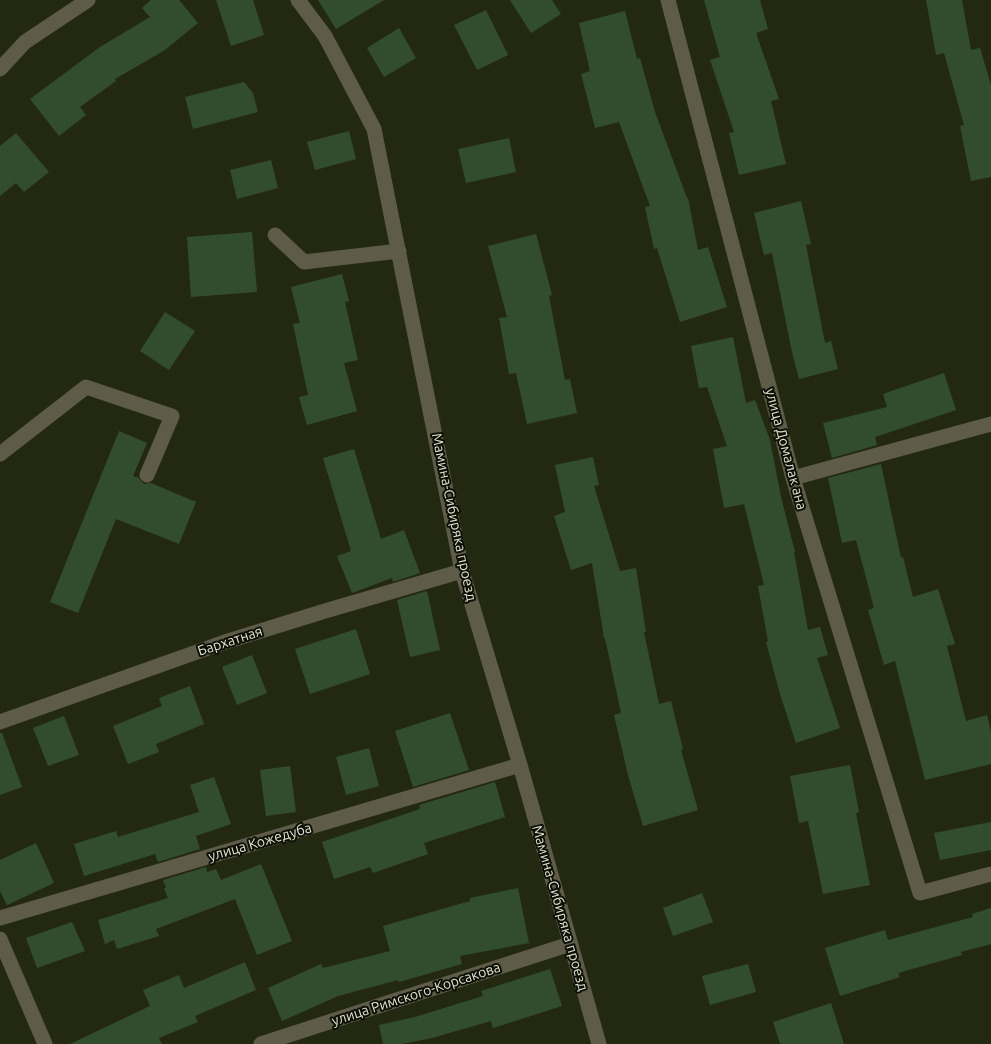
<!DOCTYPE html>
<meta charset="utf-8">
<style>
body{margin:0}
canvas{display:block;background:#232910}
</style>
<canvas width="991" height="1044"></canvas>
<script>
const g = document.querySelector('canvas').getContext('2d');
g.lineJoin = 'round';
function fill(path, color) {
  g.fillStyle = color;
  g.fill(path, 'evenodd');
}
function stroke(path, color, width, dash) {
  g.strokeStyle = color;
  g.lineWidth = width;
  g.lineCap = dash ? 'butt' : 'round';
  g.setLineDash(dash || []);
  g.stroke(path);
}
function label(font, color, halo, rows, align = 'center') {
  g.font = font + ' Ubuntu,sans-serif';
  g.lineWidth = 4;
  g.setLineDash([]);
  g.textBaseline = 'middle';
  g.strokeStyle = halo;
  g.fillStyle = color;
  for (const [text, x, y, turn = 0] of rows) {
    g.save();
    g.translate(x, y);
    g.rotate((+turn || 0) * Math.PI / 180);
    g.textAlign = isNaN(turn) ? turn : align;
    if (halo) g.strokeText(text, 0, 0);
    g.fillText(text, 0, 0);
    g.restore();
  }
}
fill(new Path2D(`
 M151,0H179L198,23L165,50L115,79L116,81L80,107L86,115L59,136L30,99L100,47L150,17L142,8Z
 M216,0H253L264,35L231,46Z
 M318,0H384L336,29Z
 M510,0H552L561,14L531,33Z
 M704,0H760L768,29L756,33L779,99L771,101L786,164L739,175L729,133L734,132L710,60L720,57Z
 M926,0H962L971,50L980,48L991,85V177L971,181L960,126L964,125L944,53L936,55Z
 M486,10L508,55L477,70L454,25Z
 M625,11L637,59L640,58L655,112L687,198H688L698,250L708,247L727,307L680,322L657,248L654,249L645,207L650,206L619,122L595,128L581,74L590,71L579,23Z
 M399,28L416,58L384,77L367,48Z
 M244,82L253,93L258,112L193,129L185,97Z
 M349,131L356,159L315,170L307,142Z
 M16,133L49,172L24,192L16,183L0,196V146Z
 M509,138L516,172L466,183L458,149Z
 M271,160L278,188L237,199L230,170Z
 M801,201L811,244L806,245L825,343L831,341L838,369L799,379L792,352L772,253L764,255L754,213Z
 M252,232L257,292L191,297L187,237Z
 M536,234L552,295L549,296L565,380L570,379L577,413L527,424L516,373L509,374L499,318L507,317L488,246Z
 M342,274L349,301L345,302L358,360L344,363L357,411L307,425L299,397L308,395L293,324L300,323L291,287Z
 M165,312L195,331L169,370L140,351Z
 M733,337L746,403L755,400L770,440L781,497L795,552H794L808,630L820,627L828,655L817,658L840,728L796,743L780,694L766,642L768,641L758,586L764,585L744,504L724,508L713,449L727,446L707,387L699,388L691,346Z
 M944,373L956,410L875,437L877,445L832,458L823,423L887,407L883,394Z
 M119,431L147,443L133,476L139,478L144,484L151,483L196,502L179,544L116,519L78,613L50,602Z
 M354,449L381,539L404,530L420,573L393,582L392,578L352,593L337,556L351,551L323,458Z
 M593,457L599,485L594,486L620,571L636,568L646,632H644L659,704L671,701L683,749L681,750L698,810L643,826L628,775L614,715L621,713L605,638H604L592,563L571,570L554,516L565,512L555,465Z
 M881,464L901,558L903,557L913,597L938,589L955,644L947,646L966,721L987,715L991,732V764L925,780L895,661L884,665L868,610L874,608L856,540L842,543L828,478Z
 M427,591L440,650L410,657L397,600Z
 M356,629L370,674L310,694L295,649Z
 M252,655L267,693L237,705L222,667Z
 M190,686L204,724L156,744L159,752L128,764L113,726L162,706L159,698Z
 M450,713L469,770L413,787L395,731Z
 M64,716L79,755L48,766L33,728Z
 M0,733H2L22,787L0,795Z
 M369,748L379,786L346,795L336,757Z
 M850,765L859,812L856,813L870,885L823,894L808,821L799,823L790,776Z
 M290,766L296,812L266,816L260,770Z
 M214,777L231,824L196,836L200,849L158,862L155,854L84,876L74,844L116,831L118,837L199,812L190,785Z
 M495,782L505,817L424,843L428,854L373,873L370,867L334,879L322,842L420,809L419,805Z
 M991,822V850L940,860L934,833Z
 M36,843L54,883L7,905L0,891V860Z
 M261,864L292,941L257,955L235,899L156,929L159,936L117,949L114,940L105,944L98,920L168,898L164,888H166L163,880L206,867L207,872L216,869L221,880Z
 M518,888L529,943L460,956L462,964L399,982L398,980L338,996L282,1021L268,988L321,964L323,968L390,951L383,926L470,901V898Z
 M702,893L713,922L673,936L663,908Z
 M991,908V944L961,952L962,955L898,973L900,977L840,996L825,948L885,930L888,940L973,917L972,914Z
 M72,922L85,951L37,968L26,938Z
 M245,962L256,990L195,1016L198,1022L159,1038L162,1044H70L150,1006L143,990L179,975L184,988Z
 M748,964L756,992L710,1005L702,976Z
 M550,969L562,1006L493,1028L491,1021L432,1038L402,1044H383L379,1025L415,1017L483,996L481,991Z
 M831,1003L844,1044H780L773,1022Z`), '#324d2d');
stroke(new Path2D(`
 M298,0L325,36L374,129L462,571L520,765L599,1044
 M668,0L793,478L920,893L991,874
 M0,69L25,42L88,0
 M275,235L304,262L399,251
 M0,454L86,387L172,416L147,475
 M793,478L991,424
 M0,722L225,642L325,611L462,571
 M0,918L520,765
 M0,939L45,1044
 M261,1044L570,944`), '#5e5b49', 15);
label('14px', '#e0e5d5', '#0e1006', [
 ["улица Домалак ана",786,449,75],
 ["Мамина-Сибиряка проезд",454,517,78],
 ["Бархатная",230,641,-18],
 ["улица Кожедуба",260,842,-16],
 ["Мамина-Сибиряка проезд",560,908,74],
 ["улица Римского-Корсакова",416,994,-18]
]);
</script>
